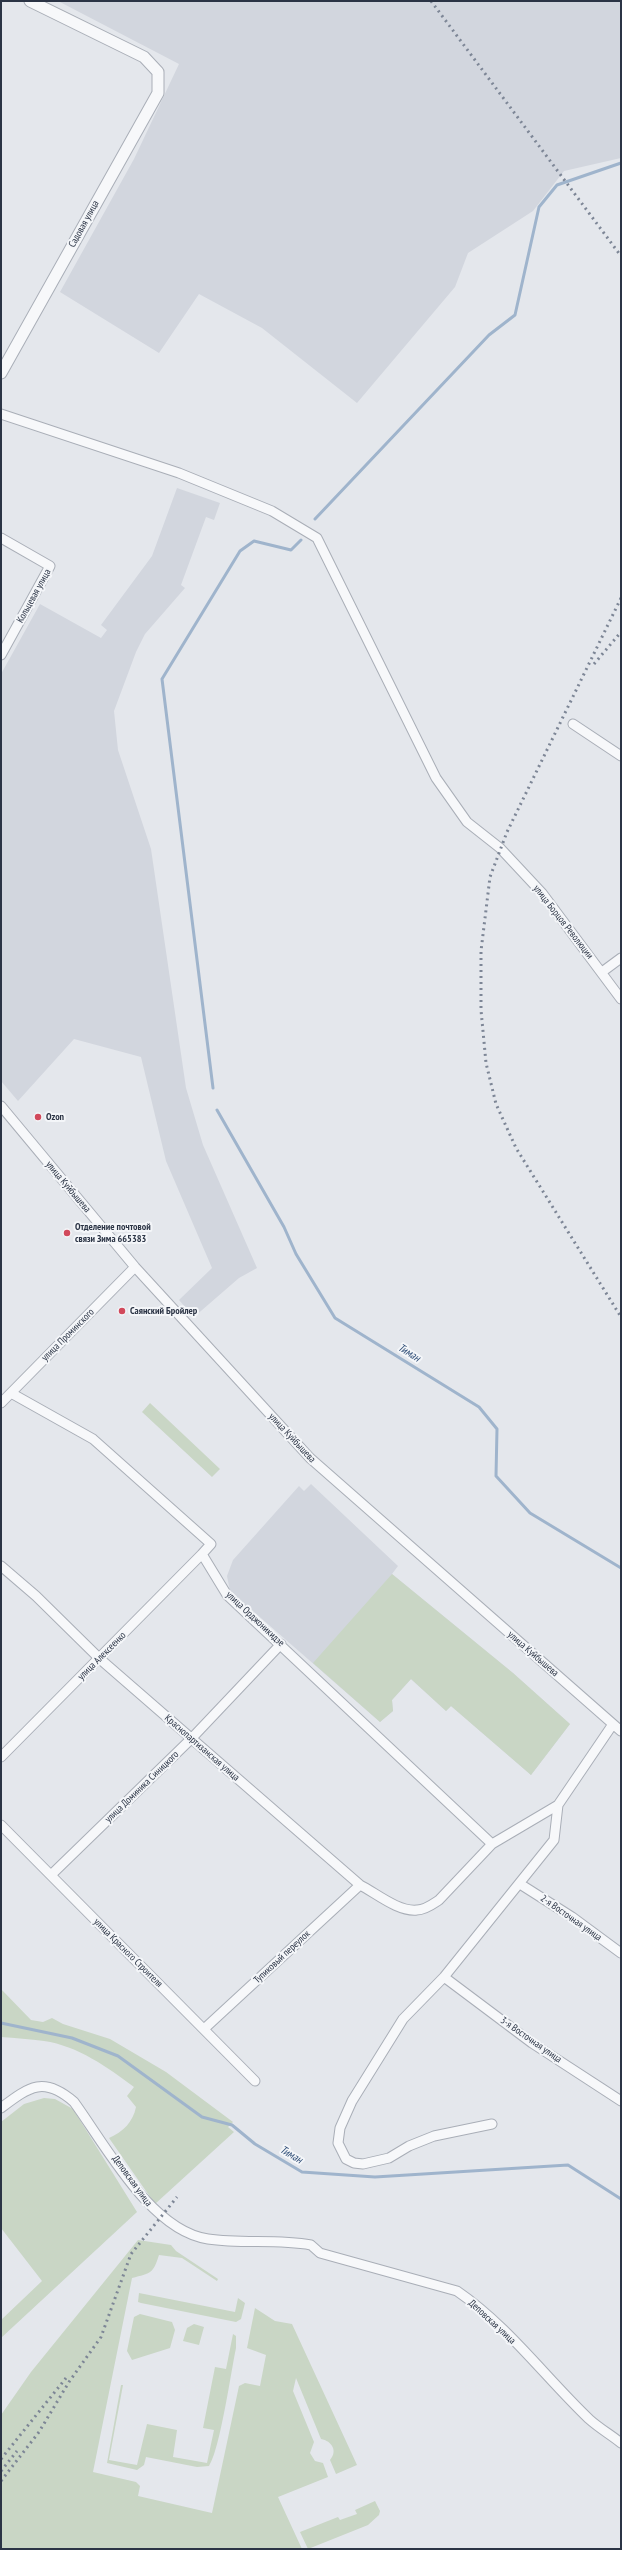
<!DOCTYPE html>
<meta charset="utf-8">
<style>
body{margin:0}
#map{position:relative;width:622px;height:2550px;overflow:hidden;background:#e4e7ec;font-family:"PT Sans Narrow",sans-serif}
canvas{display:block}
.frame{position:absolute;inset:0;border:2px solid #2b3445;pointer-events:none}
</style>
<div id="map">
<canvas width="622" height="2550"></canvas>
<div class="frame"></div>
</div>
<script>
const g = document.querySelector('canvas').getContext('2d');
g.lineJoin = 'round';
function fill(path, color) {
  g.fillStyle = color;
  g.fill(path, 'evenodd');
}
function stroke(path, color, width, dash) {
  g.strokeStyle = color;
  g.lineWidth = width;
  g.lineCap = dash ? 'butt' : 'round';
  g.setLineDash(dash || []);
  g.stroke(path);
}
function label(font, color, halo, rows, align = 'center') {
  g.font = font + ' "PT Sans Narrow",sans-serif';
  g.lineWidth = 4;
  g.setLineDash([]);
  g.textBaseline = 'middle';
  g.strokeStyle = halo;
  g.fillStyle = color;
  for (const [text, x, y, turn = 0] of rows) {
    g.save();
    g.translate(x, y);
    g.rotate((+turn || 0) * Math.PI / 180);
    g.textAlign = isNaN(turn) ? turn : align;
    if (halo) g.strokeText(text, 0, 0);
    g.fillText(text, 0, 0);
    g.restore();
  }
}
fill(new Path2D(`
 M58,1H621V158L564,171L533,211L468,253L455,287L357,403L262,328L199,294L159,353L60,292L134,159L179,64Z
 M177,488L220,503L214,520L206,517L181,585L185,588L145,634L136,652L114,711L118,750L151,849L186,1088L203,1145L257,1268L239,1278L194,1317L179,1300L212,1268L166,1161L141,1057L74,1039L18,1101L1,1081V674L40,604L101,638L107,630L101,625L152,556Z
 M311,1484L398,1566L392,1574L513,1673L570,1724L531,1775L451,1706L446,1711L411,1679L392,1700L393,1711L380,1722L230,1591L227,1576L233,1560L299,1486L304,1491Z`), '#d2d6de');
fill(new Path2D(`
 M150,1403L220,1469L212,1477L142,1412Z
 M392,1574L513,1673L570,1724L531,1775L451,1706L446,1711L411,1679L392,1700L393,1711L380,1722L313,1663Z
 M1,1989L31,2020L43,2022L52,2018L63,2024L110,2039L166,2072L233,2122L228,2127L234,2132L155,2204L109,2138C123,2132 133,2122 136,2107L127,2096L134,2087C107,2067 78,2046 44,2041C30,2039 15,2038 1,2037Z
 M44,2098L55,2099L73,2109L137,2212L1,2338V2320L42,2281L1,2228V2122L24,2104Z
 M138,2240L171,2245L176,2251L218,2279L217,2281L182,2258L159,2255C153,2274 151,2273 132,2278L93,2472L136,2482L140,2486L138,2496L212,2513L239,2386L245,2383L260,2386L266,2355L247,2348L255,2308L275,2321L292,2324L357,2465L336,2474L330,2460C338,2451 332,2441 321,2439L296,2378L293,2391L314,2442L310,2453L315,2461L323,2463L328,2477L278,2497L302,2549H1V2415L31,2372Z
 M139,2293L235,2312L238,2298L245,2303L241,2319L236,2322L141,2303L138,2302Z
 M140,2314L172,2322L175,2330L170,2348L132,2360L127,2351L134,2317Z
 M194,2324L204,2327L199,2345L183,2341L187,2328Z
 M233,2334L236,2336V2348C231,2372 220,2450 209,2466L197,2467L146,2457L144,2465L137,2470L107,2463L121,2385H123L109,2460L137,2465L147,2424L177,2430L173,2457L207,2463L214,2430L203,2428L215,2367L226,2369Z
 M375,2501L380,2511L379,2515L368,2525L308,2549L300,2532L338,2517L340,2520L357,2514L355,2510Z`), '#c9d6c5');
stroke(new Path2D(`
 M315,519L489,335L515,315L539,207L557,185L621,163
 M213,1088L162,679L240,551L254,541L291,550L301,540
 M217,1110L284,1227L296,1254L335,1318L479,1407L497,1429L496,1476L530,1513L621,1568
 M1,2023L72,2038L118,2056L202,2117L232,2125L255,2144L302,2172L375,2177L568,2165L621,2199`), '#9fb4cc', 3);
const minor = new Path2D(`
 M1,414L179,473L272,511L317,538L436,778L467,822L500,848L542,893L621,999
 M1,538L50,566L1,655
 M573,724L621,756
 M602,972L621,958
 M1,1106L135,1267L310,1458L621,1731
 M11,1393L93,1439L211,1544L202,1554L227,1595L492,1844
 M1,1403L135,1267
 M1,1566L36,1596L100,1659L360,1885C376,1893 398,1912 417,1910C425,1910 433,1904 439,1900L492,1844L558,1805
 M1,1757L202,1554
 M1,1825L255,2081
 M51,1875L191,1739L281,1644
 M520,1884L572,1917L621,1953
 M444,1977L532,2043L621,2101
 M204,2029L360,1885
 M1,2108C30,2086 44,2076 74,2102C106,2146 151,2231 208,2239C242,2244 277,2239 311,2245L320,2253L457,2291C508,2326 545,2377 589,2419C599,2428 611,2435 621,2443
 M492,2124L434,2136L409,2146L389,2158L363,2164L354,2163L346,2159L338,2143L340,2128L352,2101L403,2019L444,1977L554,1840L558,1805L613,1724`);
const tertiary = new Path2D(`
 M1,373L158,93V72L144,57L30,1`);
stroke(minor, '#a9aeb7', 11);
stroke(tertiary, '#a9aeb7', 13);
stroke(minor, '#f7f8fa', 9);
stroke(tertiary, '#f7f8fa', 11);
stroke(new Path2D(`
 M431,1L621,256
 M621,598L507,832L490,877L481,951V1010L486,1063L496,1104L516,1148L621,1317
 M594,664L621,632
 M1,2459L66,2378
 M1,2471L17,2451
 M1,2481L39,2432L69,2382L101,2337L131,2254L177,2197`), '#7d8696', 3, [2, 4]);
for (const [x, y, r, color] of [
 [38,1117,4,"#d1495b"],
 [67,1233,4,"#d1495b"],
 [122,1311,4,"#d1495b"]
]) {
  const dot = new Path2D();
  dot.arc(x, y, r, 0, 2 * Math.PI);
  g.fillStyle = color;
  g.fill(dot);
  stroke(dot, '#f4f6f9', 1.5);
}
label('10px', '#2b3445', '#f4f6f9', [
 ["Садовая улица",84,224,-61],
 ["Кольцевая улица",34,596,-61],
 ["улица Борцов Революции",563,922,52],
 ["улица Куйбышева",68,1187,50],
 ["улица Проминского",68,1335,-45],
 ["улица Куйбышева",292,1438,47],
 ["улица Орджоникидзе",255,1619,43],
 ["улица Куйбышева",533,1654,41],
 ["улица Алексеенко",102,1656,-45],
 ["Краснопартизанская улица",202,1748,41],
 ["улица Доминика Синицкого",142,1787,-44],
 ["2-я Восточная улица",571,1918,35],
 ["улица Красного Строителя",128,1953,45],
 ["Тупиковый переулок",282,1957,-43],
 ["3-я Восточная улица",531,2040,35],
 ["Деповская улица",132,2181,54],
 ["Деповская улица",492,2322,43]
]);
label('bold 10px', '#2b3445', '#f4f6f9', [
 ["Ozon",46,1117],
 ["Отделение почтовой",75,1227],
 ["связи Зима 665383",75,1239],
 ["Саянский Бройлер",130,1311]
], 'left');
label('italic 11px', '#34527a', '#f4f6f9', [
 ["Тиман",409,1353,32],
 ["Тиман",291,2155,31]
]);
</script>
